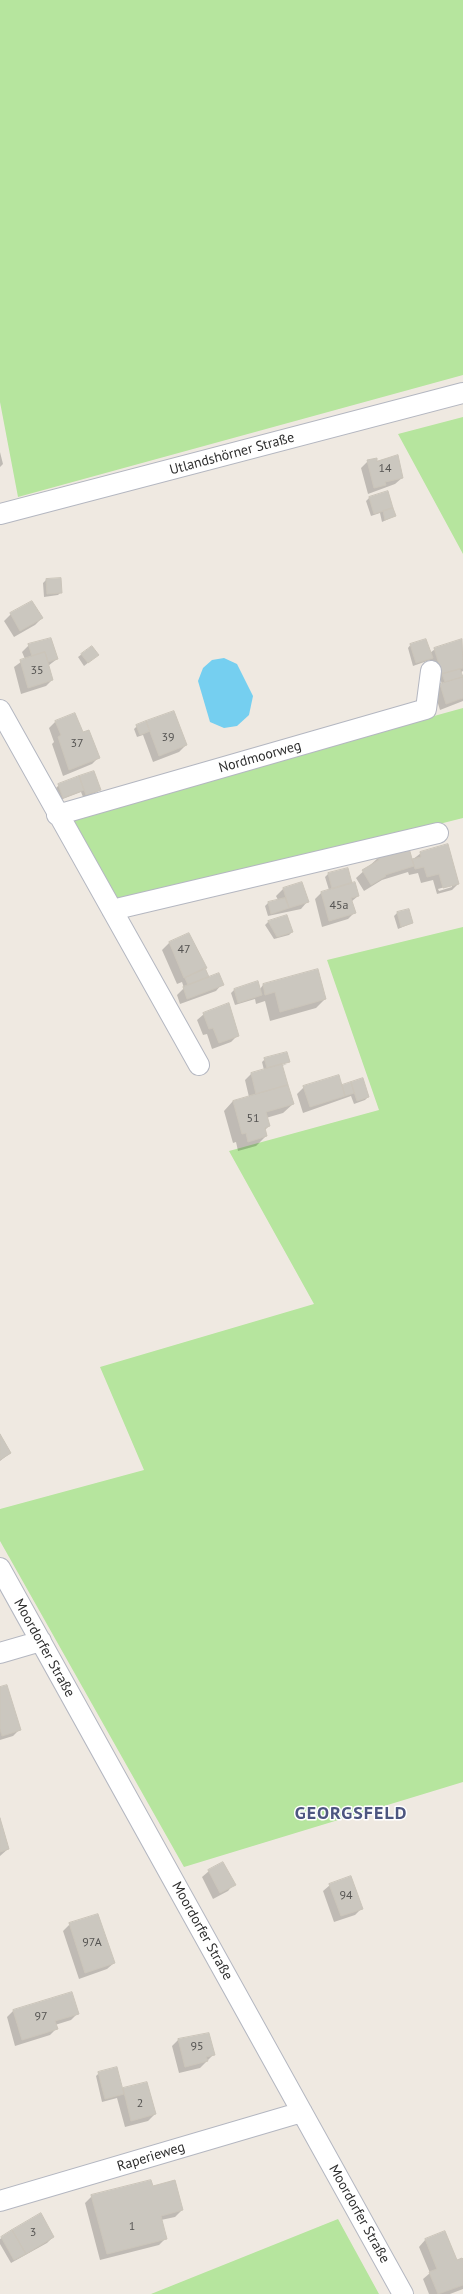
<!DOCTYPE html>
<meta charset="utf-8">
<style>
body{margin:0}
canvas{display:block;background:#efe9e1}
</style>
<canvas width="463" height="2294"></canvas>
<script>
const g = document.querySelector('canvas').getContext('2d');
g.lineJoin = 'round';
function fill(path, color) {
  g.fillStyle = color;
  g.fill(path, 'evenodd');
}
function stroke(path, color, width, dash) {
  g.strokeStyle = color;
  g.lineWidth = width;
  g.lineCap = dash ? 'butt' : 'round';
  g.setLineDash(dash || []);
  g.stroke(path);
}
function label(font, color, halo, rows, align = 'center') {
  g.font = font + ' "PT Sans",sans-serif';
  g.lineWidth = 3;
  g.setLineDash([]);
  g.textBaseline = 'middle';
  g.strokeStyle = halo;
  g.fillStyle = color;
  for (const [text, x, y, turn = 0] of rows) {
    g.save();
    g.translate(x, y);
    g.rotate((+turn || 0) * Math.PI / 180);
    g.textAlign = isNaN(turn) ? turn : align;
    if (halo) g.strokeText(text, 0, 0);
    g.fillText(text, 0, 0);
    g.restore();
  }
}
fill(new Path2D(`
 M0,0H463V375L18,497L0,402Z
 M463,417V554L398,434Z
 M463,708V818L121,904L65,818Z
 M463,927V1782L184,1867L0,1541V1509L144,1470L100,1367L314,1304L229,1151L379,1110L327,960Z
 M338,2219L379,2294H151Z`), '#b6e59e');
fill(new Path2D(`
 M224,658L237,664L253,696L249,715L237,726L224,728L210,722L198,681L203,668L212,660Z`), '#75cff0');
fill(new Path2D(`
 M0,452L3,464L0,467Z
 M368,461L377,462L402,478L395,484L368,494L361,468Z
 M388,493L395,516L382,522L380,513L371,516L366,501L369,498Z
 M46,580L61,592L58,595L44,597L43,583Z
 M11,614L42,618L35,625L14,637L4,621Z
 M51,639L57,659L48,666L52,680L46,686L21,694L14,667L25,659L22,652L29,645Z
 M462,640L463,671L460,673L463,681V701L440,710L434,691L442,684L440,679L436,680L430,660L413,666L408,648L411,644L430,653L435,649Z
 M91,647L94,658L84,666L78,657Z
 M55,722L82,734L98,758L92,764L63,776L52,744L54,742L49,728Z
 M137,726L186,745L179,752L153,762L143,735L137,737L134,729Z
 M93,772L100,789L97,792L83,797L81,792L60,800L56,788L59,785Z
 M421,853L458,884L452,890L437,894L433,880L421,883L418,873L409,875L408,872L382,880L364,891L356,878L378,858L412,860ZM452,885V887L439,891L438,889Z
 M328,874L351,884L358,896L351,902L354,913L348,919L322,927L315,899L321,893L329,890L325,877Z
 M302,884L307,902L301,909L268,916L265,906L268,903L278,900L276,896L283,889Z
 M408,910L412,923L398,929L394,916L397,913Z
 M287,916L292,932L289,935L274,939L265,925L268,922Z
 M189,934L209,978L222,984L216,991L180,1004L177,995L184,988L182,982L177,984L162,950L169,943Z
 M317,970L325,999L316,1008L270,1021L265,1001L256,1004L255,999L235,1005L231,993L234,990L260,989L263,985Z
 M204,1014L238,1035L231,1042L212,1049L207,1034L203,1035L197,1020Z
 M265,1059L281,1063V1065L287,1064L282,1066L293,1104L283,1113L266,1118L269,1126L264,1131L266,1136L256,1146L238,1151L236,1142L233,1143L224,1111L233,1101L249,1097L245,1080L251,1074L264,1070L262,1062Z
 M363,1080L368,1097L365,1100L354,1104L351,1096L303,1113L297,1094L304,1087L341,1086Z
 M0,1436L10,1453L0,1461Z
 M0,1689L20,1729L13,1736L0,1740Z
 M0,1821L8,1849L0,1856Z
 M209,1871L234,1884L228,1891L213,1899L202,1877Z
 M330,1885L362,1908L355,1915L334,1922L323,1891Z
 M70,1924L114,1963L107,1969L79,1979L63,1931Z
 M13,2011L77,2014L71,2020L55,2025L56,2029L50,2035L15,2046L7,2017Z
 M178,2040L214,2054L200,2068L179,2073L172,2046Z
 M99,2073L122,2089L147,2083L155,2114L148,2121L125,2127L117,2098L102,2102L96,2076Z
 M152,2187L182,2210L175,2217L161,2220L166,2238L159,2245L100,2260L85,2203L92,2196Z
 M11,2232L53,2237L47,2243L11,2263L0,2244V2239Z
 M445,2232L457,2261L463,2262V2289L450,2294H429L423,2279L430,2273L419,2247L425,2240Z`), '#0003');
const building = new Path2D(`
 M398,455L403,478L385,482L386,485L374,488L367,460L377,458V461Z
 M388,491L393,508L374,514L369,497Z
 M393,508L396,516L385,520L383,511Z
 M61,578L62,593L47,594L46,579Z
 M32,601L43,618L20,631L10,613Z
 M51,638L58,659L48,662L45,652L32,656L28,644Z
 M426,639L433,658L416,663L410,644Z
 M462,639L463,668L442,674L434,648Z
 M92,646L99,655L88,663L81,654Z
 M45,652L53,680L28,688L20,660Z
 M460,669L463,677L445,682L442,674Z
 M463,677V698L446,704L440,684Z
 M174,711L187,745L159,756L146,721Z
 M75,713L83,732L89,730L100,758L69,770L58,737L61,735L55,721Z
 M146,721L150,731L140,735L136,725Z
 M94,771L101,790L86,795L79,776Z
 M79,776L84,790L63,798L58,784Z
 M448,844L459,884L443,888L439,874L427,877L424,867L415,869L412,859L421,857L420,852Z
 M409,848L414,866L385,875L386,876L371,885L362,870L379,860L378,857Z
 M348,868L352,883L332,889L328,873Z
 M302,882L309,902L289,908L283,888Z
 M355,882L359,896L351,898L356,913L329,921L321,892Z
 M285,898L289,908L271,914L268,902Z
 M409,909L413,923L401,927L397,912Z
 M287,915L293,932L277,937L268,921Z
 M189,933L207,968L184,978L169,942Z
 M205,968L209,977L188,985L185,978Z
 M318,969L326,999L280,1012L275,992L265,995L263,984Z
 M219,973L224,985L187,999L183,987Z
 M258,981L262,995L238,1003L234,989Z
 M229,1003L239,1036L219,1043L213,1028L209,1029L203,1013Z
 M287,1052L290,1062L267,1068L264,1058Z
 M282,1064L288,1085L256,1094L251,1073Z
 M339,1075L345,1096L310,1107L303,1086Z
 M363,1078L369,1097L357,1101L351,1082Z
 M351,1082L354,1093L345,1096L342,1085Z
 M288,1085L294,1104L266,1112L270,1126L265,1128L267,1136L248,1142L246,1133L242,1134L233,1101Z
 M0,1434L11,1453L0,1460Z
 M7,1685L21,1730L2,1736L0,1729V1687Z
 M0,1818L9,1849L0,1852Z
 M223,1862L236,1885L220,1893L208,1870Z
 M351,1876L363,1909L341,1916L329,1884Z
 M98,1914L115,1963L85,1973L69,1923Z
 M72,1992L79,2014L55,2021L58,2029L22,2040L13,2010Z
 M209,2033L215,2055L206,2057L208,2061L185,2067L178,2039Z
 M117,2067L124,2094L105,2099L98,2072Z
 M147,2082L156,2114L131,2121L123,2088Z
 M151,2180L153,2186L175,2180L183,2210L161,2216L167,2239L107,2254L91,2195Z
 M41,2213L54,2237L26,2254L12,2230Z
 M12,2230L26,2254L14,2260L1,2237Z
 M445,2231L457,2260L462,2258L463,2259V2285L438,2294L429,2272L437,2269L425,2239Z`);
fill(building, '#cbc7bf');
stroke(building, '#cbc5ba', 1);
const minor = new Path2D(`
 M0,514L463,393
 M0,710L199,1065
 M57,815L426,709L431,671
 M112,910L438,833
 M0,1568L403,2294
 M0,1653L41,1641
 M0,2201L302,2112`);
stroke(minor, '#b4b7c1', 22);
stroke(minor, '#fff', 20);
label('12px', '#555452', null, [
 ["14",385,469],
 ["35",37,671],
 ["39",168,738],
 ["37",77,744],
 ["45a",339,906],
 ["47",184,950],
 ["51",253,1119],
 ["94",346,1896],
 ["97A",92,1943],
 ["97",41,2017],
 ["95",197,2047],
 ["2",140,2104],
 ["1",132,2227],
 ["3",33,2233]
]);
label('14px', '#2e2e2e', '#fff', [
 ["Utlandshörner Straße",232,454,-15],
 ["Nordmoorweg",260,757,-16],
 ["Moordorfer Straße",44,1648,61],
 ["Moordorfer Straße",202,1931,61],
 ["Raperieweg",151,2157,-17],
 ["Moordorfer Straße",359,2214,61]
]);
g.letterSpacing = '1px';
label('bold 18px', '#4d5680', '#fff', [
 ["GEORGSFELD",351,1814]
]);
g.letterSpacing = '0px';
</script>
